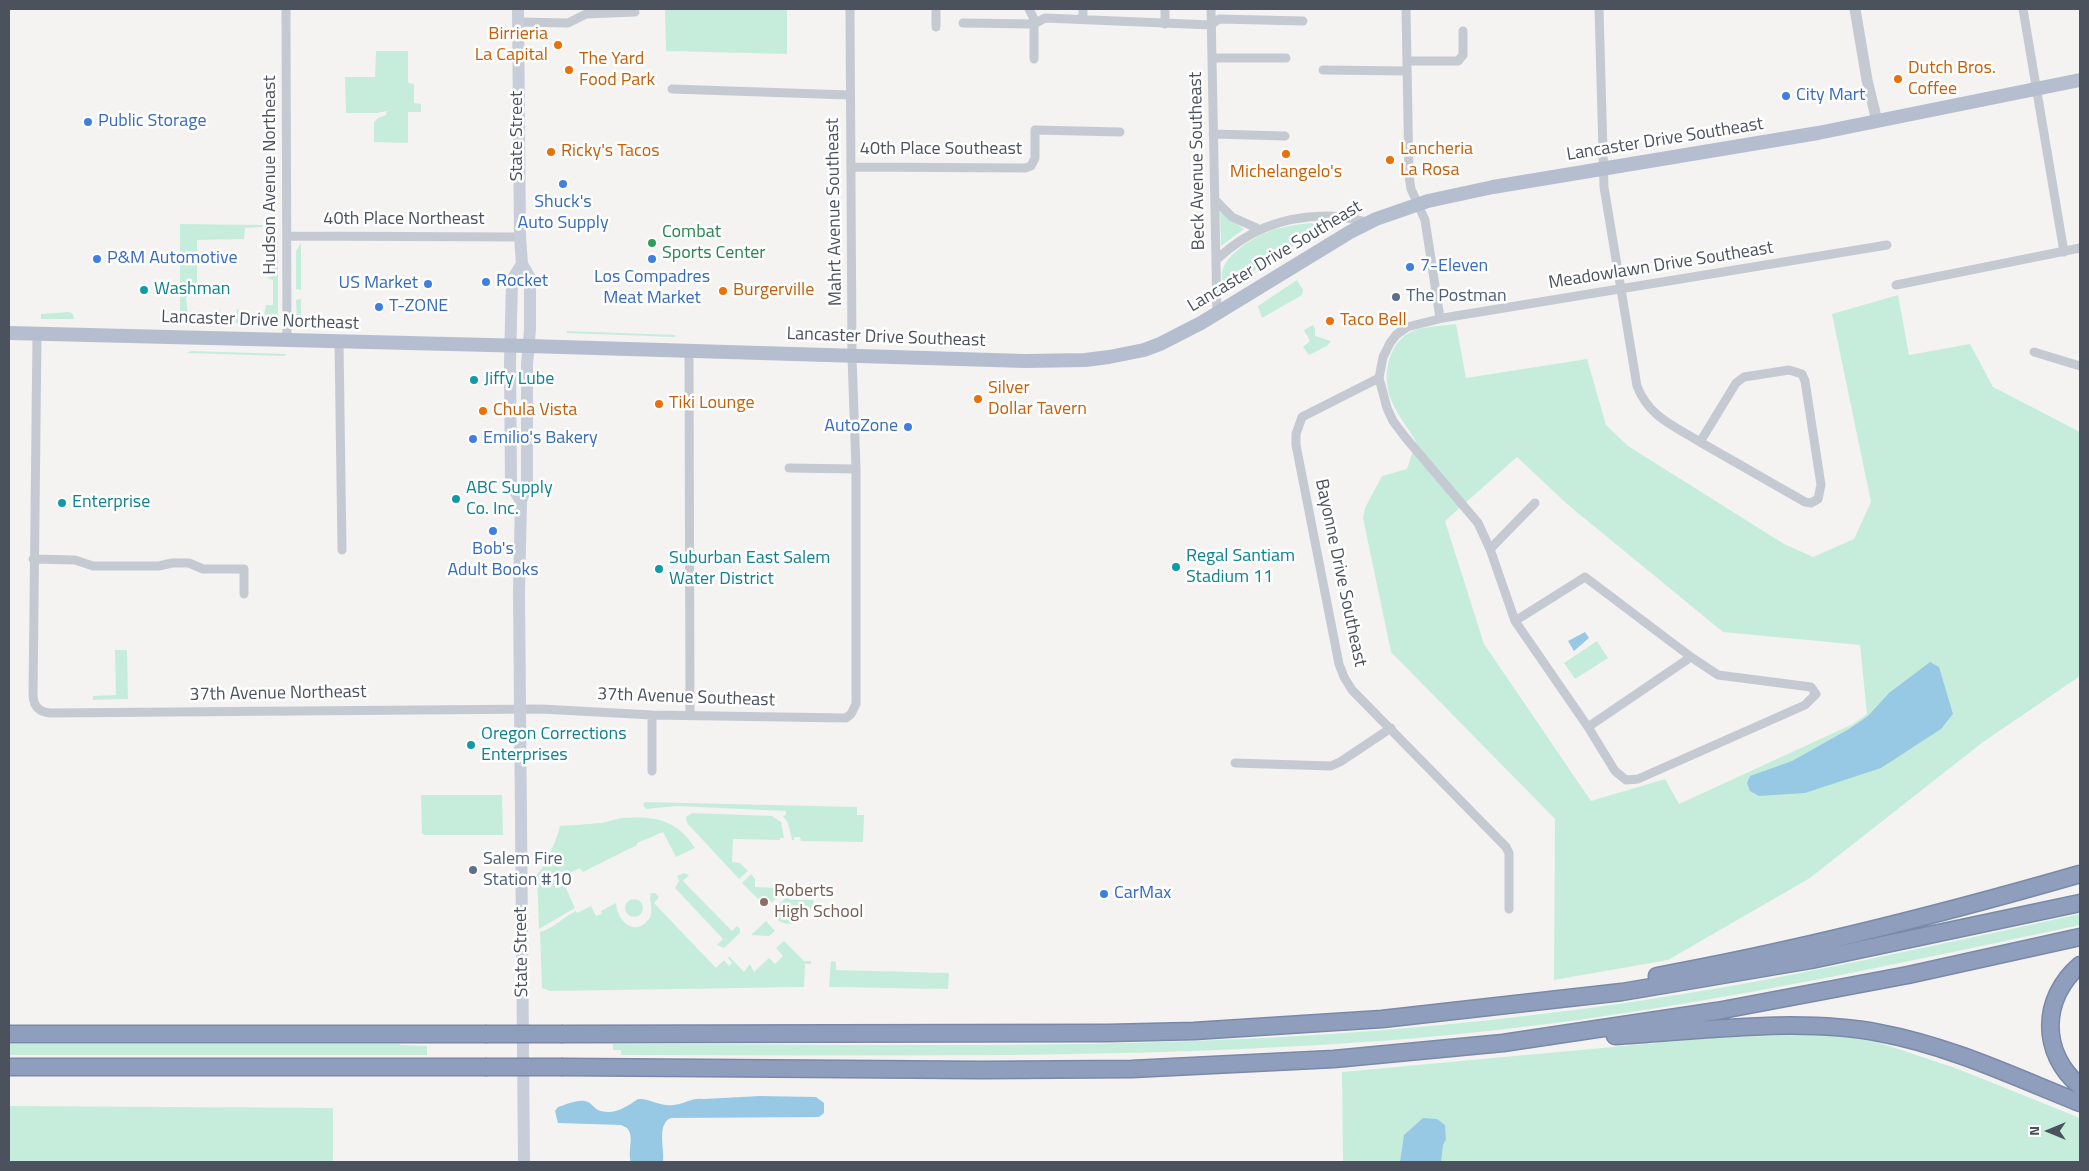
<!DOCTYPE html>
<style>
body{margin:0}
#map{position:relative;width:2089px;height:1171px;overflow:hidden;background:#f4f3f2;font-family:"Titillium Web",sans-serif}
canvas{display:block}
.frame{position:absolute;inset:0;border:10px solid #4b525e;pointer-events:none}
.north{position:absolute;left:2024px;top:1106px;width:50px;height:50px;-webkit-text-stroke:4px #fff;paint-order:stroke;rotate:270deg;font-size:14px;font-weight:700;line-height:20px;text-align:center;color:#4b525e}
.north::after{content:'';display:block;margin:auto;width:18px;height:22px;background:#4b525e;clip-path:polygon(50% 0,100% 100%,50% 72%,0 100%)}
</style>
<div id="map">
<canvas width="2089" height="1171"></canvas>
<div class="frame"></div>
<div class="north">N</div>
</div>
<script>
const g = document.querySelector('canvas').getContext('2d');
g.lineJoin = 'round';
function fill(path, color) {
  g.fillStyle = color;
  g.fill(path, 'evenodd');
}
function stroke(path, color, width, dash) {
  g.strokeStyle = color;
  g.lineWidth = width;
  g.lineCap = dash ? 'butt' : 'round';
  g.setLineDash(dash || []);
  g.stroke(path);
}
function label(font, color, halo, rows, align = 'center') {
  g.font = font + ' "Titillium Web",sans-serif';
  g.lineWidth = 5;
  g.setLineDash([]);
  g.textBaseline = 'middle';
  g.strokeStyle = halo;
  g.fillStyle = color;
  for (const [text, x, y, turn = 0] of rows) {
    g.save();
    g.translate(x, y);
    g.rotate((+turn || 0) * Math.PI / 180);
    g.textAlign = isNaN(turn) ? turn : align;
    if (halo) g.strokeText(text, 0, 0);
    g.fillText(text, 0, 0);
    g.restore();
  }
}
fill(new Path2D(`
 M665,9H787V54L666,51Z
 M376,51H408V83L414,84V103L421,104V112H408V143L374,142V122L378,118L386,115L387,111L377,113H346L345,77H375Z
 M1220,212L1244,229L1221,246Z
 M1311,223L1316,225L1317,231L1230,286L1225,287C1209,261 1256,235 1276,229C1287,226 1300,224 1311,223Z
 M180,224L263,225L262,227L245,228L244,239L197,240V285L195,287L190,288L189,296L186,297L188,316L218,317V310L220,309L221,323L171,322L180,311Z
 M270,241H278V318L273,324H269L236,323L237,309L239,310V316H264L266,305H273V280L266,278L273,276V247L266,245Z
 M301,243V290L296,289V251Z
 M1297,280L1303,290L1302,295L1262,318L1258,306Z
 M1898,295L1909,355L1970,344L1993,387L2080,432V676L1983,742L1810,878L1668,960L1554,980L1555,819L1391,652L1363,518L1365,508L1382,476L1407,469L1416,442C1409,429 1398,416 1392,402C1381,378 1387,342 1413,331C1425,326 1442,326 1456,324L1466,378L1587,359L1606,425L1628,446L1784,544L1813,557L1854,539L1871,502L1832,314ZM1517,457L1567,504L1723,632L1860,645L1867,714L1853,724L1679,804L1665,779L1591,801L1484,644L1445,521Z
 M301,299V317H324L323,325L299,323L297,320L296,300Z
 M69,312L73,314L74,319H41V314Z
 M1313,325L1315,329V336L1331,341L1327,346L1309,355L1303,347L1310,341L1304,330Z
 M567,331L675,335V337L567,333Z
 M191,351L287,354L284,356L187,353Z
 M1597,641L1608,658L1575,679L1564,663Z
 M115,650H127L128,699L93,700V696L116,695Z
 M421,795H502L503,835H424L422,833Z
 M645,802L857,807V815H864L863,842L801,841L800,837H794V840H792L788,823L783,816L786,815V811L676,806L646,809L643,805Z
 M692,813L772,816L781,822L784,838H780V840L733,839L732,862L740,863L748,871L739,879L687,823L686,817Z
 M621,818C653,816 676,818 695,848L676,857L663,832L637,843V845L583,872L580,868L561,877L575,908L539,929L537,874C545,868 558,836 560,826L602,823Z
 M684,873L689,875L683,881L732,931L737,926L740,929V933L724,948L717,945L723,939L675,888L679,881L677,876Z
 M751,874L755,879V887L778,888L782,889L780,896L772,902L759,900L742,883Z
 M788,890H790V900H814C811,919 783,935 773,913C776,903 786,903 788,890Z
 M651,893H655L659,897L654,903L716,968L724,960L729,966L732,963L728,958L729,956L744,972L750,964L754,972L769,958L775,964L783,956L776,948L784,941L804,961H811V964H805L804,987L550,991L542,988L540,932C553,929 563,917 576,911L577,913L591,906L596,916L602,914L601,911L616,903C617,923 638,938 650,917C654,908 648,901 651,893Z
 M625 908a9 9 0 1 1 18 0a9 9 0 1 1-18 0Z
 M2080,914V925C1861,972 1642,1019 1418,1038C1153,1060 887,1055 621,1055V1050H613V1044C871,1044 1128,1051 1385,1030C1520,1019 1656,1001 1790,975C1887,956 1984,935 2080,914Z
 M766,921L775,931L769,936L751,935Z
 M831,961L836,962V970L949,973L948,989L829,987Z
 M1798,1035L1839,1036L1874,1041L1958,1069L2080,1118V1162H1343L1342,1072L1710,1038Z
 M9,1044H400V1045L427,1046V1055H9Z
 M9,1106L333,1108V1162H9Z`), '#c6eddb');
fill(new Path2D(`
 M1585,632L1589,638L1574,651L1568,641Z
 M1930,662L1939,667L1953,714L1941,729L1881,768L1805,793L1759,796L1750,791L1747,783L1750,776L1792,761L1849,729L1868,716L1889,693Z
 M760,1096L816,1097L824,1103V1113L819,1117L671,1118C656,1124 665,1149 663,1162H631C627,1151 635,1137 627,1128L621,1125L558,1123L555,1111L558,1107C567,1104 580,1098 588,1102C592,1104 594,1108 598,1110C614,1116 626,1107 638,1099C650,1098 660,1107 673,1105C685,1104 692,1097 704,1099Z
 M1423,1118L1437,1119L1445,1125L1446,1139L1443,1145L1441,1162H1400L1404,1135Z`), '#97c9e5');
const motorway = new Path2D(`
 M2080,965C2041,998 2040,1053 2080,1086
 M1657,976C1800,950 1941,914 2080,874
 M9,1034H485
 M563,1034L1108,1033L1194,1031L1382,1019L1622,992L1811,960L2080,903
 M1615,1036C1698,1031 1799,1017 1880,1033C1950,1046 2015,1077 2080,1103
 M9,1067H485
 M563,1067L982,1070L1132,1069L1334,1059L1503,1043L1717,1011L1908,975L2080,937`);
stroke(motorway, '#7a89a8', 19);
stroke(new Path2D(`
 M286,9L287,340
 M1029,9L1034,19V59
 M1083,9V19
 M1211,9L1217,313
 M1406,9L1409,176L1411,189L1425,220L1440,318
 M1599,9L1604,187L1637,386C1649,417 1673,425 1700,442
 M2023,9L2064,252
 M518,22L568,23L586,14L635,12
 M963,23L1034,24L1045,18L1211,25L1219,19L1303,21
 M1165,24V9
 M936,27V9
 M1212,58H1286
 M1407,61H1458L1463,55V31
 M1323,70L1407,71
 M672,89L849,95
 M1213,134L1285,136
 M851,167L1025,168L1031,166L1035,158V130L1120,132
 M1215,200L1232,217L1259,229
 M287,236L520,237
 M1216,260C1247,231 1280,217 1324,216C1339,215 1355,220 1369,222
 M1896,285L2080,248
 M37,334L33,696C34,707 39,712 50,713L541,709L652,715L846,718L851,714L856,704V469L852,357L850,9
 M339,342L342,550
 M689,351L690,716
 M2034,352L2080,366
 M1789,370L1802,374L1805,381L1821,485L1818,499L1811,503L1805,502L1700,442L1736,383L1744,377Z
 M1379,378L1302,417L1296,434V445L1339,664L1344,677L1352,690L1506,847L1509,853V909
 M789,468L856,469
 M1490,549L1535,503
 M33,559L75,560L93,566H159L172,563H189L203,569H244V594
 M1515,621L1585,577L1691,657L1718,675L1811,687L1816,694L1805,705L1638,779L1626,780L1615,771L1588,727L1515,621L1490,549L1478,523L1405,437L1393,421L1387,408L1379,378L1383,357L1390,343L1396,335L1407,327L1443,318L1887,245
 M1588,727L1691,657
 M1235,763L1331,766L1340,762L1391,728
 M652,771V715`), '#c5cad2', 9);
stroke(new Path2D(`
 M1855,9L1867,80L1877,121`), '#c5cad2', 11);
stroke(new Path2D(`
 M518,9L520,237L522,264L530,278V329L527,365V484L521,501L519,592L524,1162
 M521,501L511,485L510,364L512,280L522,264`), '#c7cdd9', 12);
stroke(new Path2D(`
 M9,333L529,346L1025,361L1085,360L1109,357L1144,350L1160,344L1201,323L1350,232L1376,219L1428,201L1493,187L1818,133L2080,80`), '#b5bece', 14);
stroke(motorway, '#8f9ebc', 16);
const motorwayBridge = new Path2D(`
 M485,1034H563
 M485,1067H563`);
stroke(motorwayBridge, '#7a89a8', 19, []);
stroke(motorwayBridge, '#8f9ebc', 16);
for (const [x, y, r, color] of [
 [558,45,5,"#e8710a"],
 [569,70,5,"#e8710a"],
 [1898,79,5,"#e8710a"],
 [1786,96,5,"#3f7fe0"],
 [88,122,5,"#3f7fe0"],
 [551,152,5,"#e8710a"],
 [1286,154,5,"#e8710a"],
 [1390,160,5,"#e8710a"],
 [563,184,5,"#3f7fe0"],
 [652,243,5,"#2e9e5b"],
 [97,259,5,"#3f7fe0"],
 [652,259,5,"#3f7fe0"],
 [1410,267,5,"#3f7fe0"],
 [486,282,5,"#3f7fe0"],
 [428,284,5,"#3f7fe0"],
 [144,290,5,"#0f9aa8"],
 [723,291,5,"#e8710a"],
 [1396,297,5,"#5c6f8a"],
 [379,307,5,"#3f7fe0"],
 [1330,321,5,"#e8710a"],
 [474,380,5,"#0f9aa8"],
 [978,399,5,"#e8710a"],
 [659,404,5,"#e8710a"],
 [483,411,5,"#e8710a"],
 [908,427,5,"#3f7fe0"],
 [473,439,5,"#3f7fe0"],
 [456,499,5,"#0f9aa8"],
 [62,503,5,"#0f9aa8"],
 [493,531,5,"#3f7fe0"],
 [1176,567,5,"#0f9aa8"],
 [659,569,5,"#0f9aa8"],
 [471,745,5,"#0f9aa8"],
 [473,870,5,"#5c6f8a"],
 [1104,894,5,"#3f7fe0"],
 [764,902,5,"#8d6e63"]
]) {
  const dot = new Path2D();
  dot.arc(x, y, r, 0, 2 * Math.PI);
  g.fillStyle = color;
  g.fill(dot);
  stroke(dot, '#fff', 2);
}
label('18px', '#c56008', '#fff', [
 ["Birrieria",548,35,"right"],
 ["La Capital",548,56,"right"],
 ["The Yard",579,60],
 ["Food Park",579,81],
 ["Dutch Bros.",1908,69],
 ["Coffee",1908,90],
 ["Lancheria",1400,150],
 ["La Rosa",1400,171],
 ["Ricky's Tacos",561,152],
 ["Michelangelo's",1286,173,"center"],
 ["Burgerville",733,291],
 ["Taco Bell",1340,321],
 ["Silver",988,389],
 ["Dollar Tavern",988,410],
 ["Tiki Lounge",669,404],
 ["Chula Vista",493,411]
], 'left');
label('18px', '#366cbe', '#fff', [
 ["City Mart",1796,96],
 ["Public Storage",98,122],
 ["Shuck's",563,203,"center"],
 ["Auto Supply",563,224,"center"],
 ["P&M Automotive",107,259],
 ["7-Eleven",1420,267],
 ["Los Compadres",652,278,"center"],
 ["Meat Market",652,299,"center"],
 ["Rocket",496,282],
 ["US Market",418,284,"right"],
 ["T-ZONE",389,307],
 ["AutoZone",898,427,"right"],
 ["Emilio's Bakery",483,439],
 ["Bob's",493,550,"center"],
 ["Adult Books",493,571,"center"],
 ["CarMax",1114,894]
], 'left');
label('18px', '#4b525e', '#fff', [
 ["State Street",518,136,-90],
 ["Lancaster Drive Southeast",1665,140,-9],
 ["40th Place Southeast",941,150],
 ["Beck Avenue Southeast",1198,161,-91],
 ["Hudson Avenue Northeast",271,175,-90],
 ["Mahrt Avenue Southeast",835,212,-91],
 ["40th Place Northeast",404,220],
 ["Lancaster Drive Southeast",1275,257,-31],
 ["Meadowlawn Drive Southeast",1661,266,-9],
 ["Lancaster Drive Northeast",260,321,2],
 ["Lancaster Drive Southeast",886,338,2],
 ["Bayonne Drive Southeast",1340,573,78],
 ["37th Avenue Northeast",278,694,-1],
 ["37th Avenue Southeast",686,698,2],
 ["State Street",522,952,-91]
]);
label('18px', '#27864d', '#fff', [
 ["Combat",662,233],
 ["Sports Center",662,254]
], 'left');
label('18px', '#0d838f', '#fff', [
 ["Washman",154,290],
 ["Jiffy Lube",484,380],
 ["ABC Supply",466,489],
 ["Co. Inc.",466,510],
 ["Enterprise",72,503],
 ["Regal Santiam",1186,557],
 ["Stadium 11",1186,578],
 ["Suburban East Salem",669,559],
 ["Water District",669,580],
 ["Oregon Corrections",481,735],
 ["Enterprises",481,756]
], 'left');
label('18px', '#4e5e75', '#fff', [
 ["The Postman",1406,297],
 ["Salem Fire",483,860],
 ["Station #10",483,881]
], 'left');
label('18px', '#785e54', '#fff', [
 ["Roberts",774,892],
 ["High School",774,913]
], 'left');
</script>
